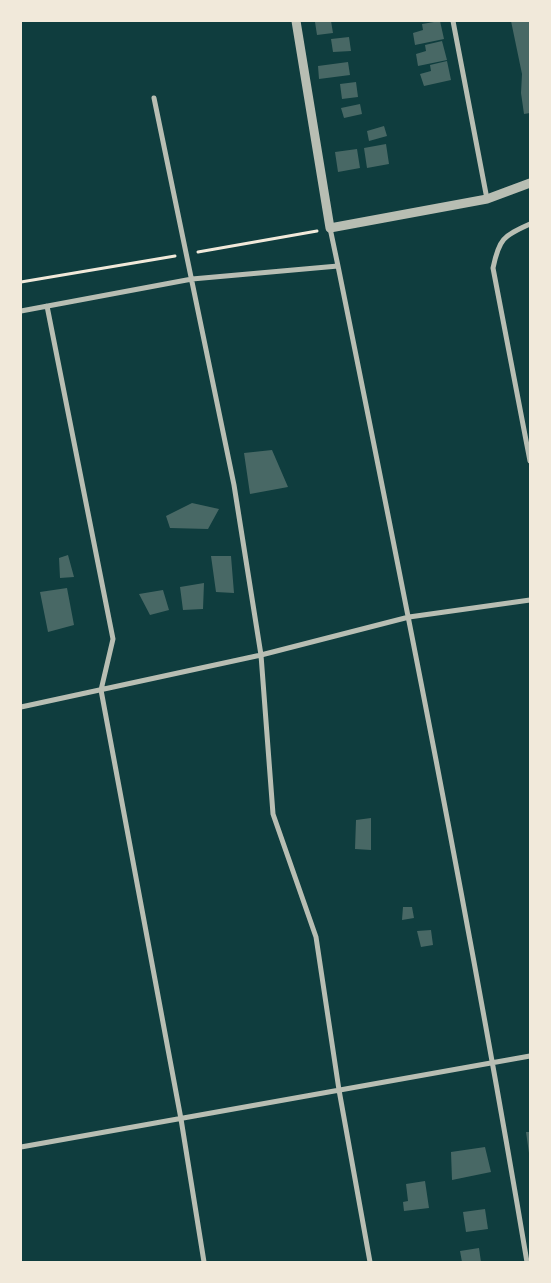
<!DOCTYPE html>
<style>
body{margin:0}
#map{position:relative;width:551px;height:1283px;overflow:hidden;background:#0f3d3e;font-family:Ubuntu,sans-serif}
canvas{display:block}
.frame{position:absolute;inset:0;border:22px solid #f1e9da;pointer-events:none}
</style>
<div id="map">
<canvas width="551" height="1283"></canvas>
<div class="frame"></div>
</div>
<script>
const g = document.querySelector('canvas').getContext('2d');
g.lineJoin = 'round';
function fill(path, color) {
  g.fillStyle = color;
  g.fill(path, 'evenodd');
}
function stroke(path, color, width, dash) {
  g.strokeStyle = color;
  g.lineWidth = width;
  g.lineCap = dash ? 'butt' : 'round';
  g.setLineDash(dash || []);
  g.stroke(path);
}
fill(new Path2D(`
 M331,21L333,33L317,35L315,22Z
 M440,21L444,39L415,45L413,33L423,30L422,24Z
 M511,21H530V113L524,114L521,93L522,74Z
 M349,37L351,51L333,52L331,39Z
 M442,41L447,60L418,66L416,54L426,51L425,45Z
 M447,61L451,80L424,86L420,74L431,71L430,65Z
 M348,62L350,75L319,79L318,66Z
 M356,82L358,97L342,99L340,84Z
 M360,104L362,114L344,118L341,108Z
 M384,126L387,136L369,141L367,131Z
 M386,144L389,164L367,168L364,148Z
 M357,149L360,168L338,172L335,152Z
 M272,450L288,487L250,494L244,453Z
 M192,503L219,509L208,529L170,528L166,516Z
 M68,555L74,577L60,578L59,558Z
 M211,556H231L234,593L216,592Z
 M204,583L203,609L183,610L180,587Z
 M67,588L74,625L48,632L40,592Z
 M163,590L169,610L150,615L139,594Z
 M371,818V850L355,849L356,820Z
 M403,907H412L414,918L402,920Z
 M431,930L433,945L421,947L417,931Z
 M526,1132H530V1152L529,1153Z
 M485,1147L491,1172L452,1180L451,1152Z
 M425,1181L429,1208L404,1211L403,1202L408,1201L406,1184Z
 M485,1209L488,1229L466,1232L463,1212Z
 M479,1248L481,1262H462L460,1251Z`), '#486865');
stroke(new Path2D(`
 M198,252L317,231
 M21,282L175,256`), '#f1e9da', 3);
stroke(new Path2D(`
 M453,21L487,199
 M154,98L234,485L261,655L273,814L316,937L339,1090L370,1262
 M530,224C503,236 499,239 493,268L530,461
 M338,266C405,597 471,929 527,1262
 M47,306L113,639L101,690L181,1119L204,1262
 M21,311L192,279L338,266L330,228
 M21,707L261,655L409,617L530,600
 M21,1147L530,1056`), '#b8beb3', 5);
stroke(new Path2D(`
 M296,21L330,228L487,199L530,183`), '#b8beb3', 9);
</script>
